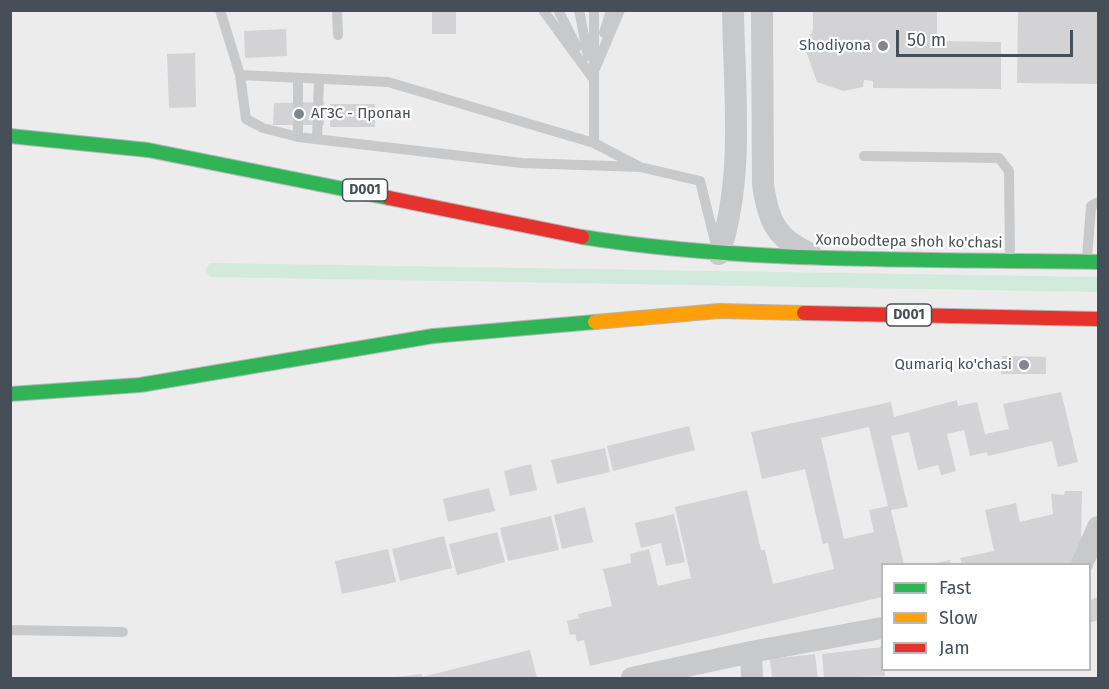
<!DOCTYPE html>
<meta charset="utf-8">
<style>
body{margin:0}
#map{position:relative;width:1109px;height:689px;overflow:hidden;background:#edecec;font-family:"Fira Sans",sans-serif}
canvas{display:block}
.frame{position:absolute;inset:0;border:12px solid #464f57;pointer-events:none}
.legend{position:absolute;left:881px;top:563px;width:210px;height:108px;box-sizing:border-box;background:#fff;border:2px solid #b5b9bc;margin:0;padding:8px 10px;list-style:none;font-size:18px;color:#464f57}
.legend li{display:flex;align-items:center;gap:12px;height:30px}
.legend b{width:30px;border:2px solid #b5b9bc}
.scale{position:absolute;left:896px;top:30px;width:177px;height:27px;box-sizing:border-box;border:3px solid #464f57;border-top:0;padding-left:8px;font-size:18px;line-height:21px;white-space:nowrap;color:#464f57;-webkit-text-stroke:4px #fff;paint-order:stroke}
</style>
<div id="map">
<canvas width="1109" height="689"></canvas>
<div class="frame"></div>
<ul class="legend">
<li><b style="height:8px;background:#30b455"></b>Fast</li>
<li><b style="height:8px;background:#ff9f0a"></b>Slow</li>
<li><b style="height:8px;background:#e5322d"></b>Jam</li>
</ul>
<div class="scale">50 m</div>
</div>
<script>
const g = document.querySelector('canvas').getContext('2d');
g.lineJoin = 'round';
function fill(path, color) {
  g.fillStyle = color;
  g.fill(path, 'evenodd');
}
function stroke(path, color, width, dash) {
  g.strokeStyle = color;
  g.lineWidth = width;
  g.lineCap = dash ? 'butt' : 'round';
  g.setLineDash(dash || []);
  g.stroke(path);
}
function label(font, color, halo, rows, align = 'center') {
  g.font = font + ' "Fira Sans",sans-serif';
  g.lineWidth = 4.5;
  g.setLineDash([]);
  g.textBaseline = 'middle';
  g.strokeStyle = halo;
  g.fillStyle = color;
  for (const [text, x, y, turn = 0] of rows) {
    g.save();
    g.translate(x, y);
    g.rotate((+turn || 0) * Math.PI / 180);
    g.textAlign = isNaN(turn) ? turn : align;
    if (halo) g.strokeText(text, 0, 0);
    g.fillText(text, 0, 0);
    g.restore();
  }
}
fill(new Path2D(`
 M210,263L1098,277V292L210,277L205,270Z`), '#d2eadc');
fill(new Path2D(`
 M432,10H456V34H432Z
 M813,10H937V41L1001,42V89L873,88V81L864,80L863,87L843,91L817,82L805,48L813,30Z
 M1018,10H1098V84L1017,83Z
 M286,29L287,56L245,58L244,31Z
 M195,53L196,107L169,108L167,54Z
 M324,102V125H273L274,103Z
 M330,104H375V127H330Z
 M1002,356L1046,357V374H1001Z
 M1061,392L1078,462L1058,467L1052,441L988,456L987,452L970,456L964,430L947,434L956,471L941,475L938,465L918,470L909,432L891,436L908,507L891,510L904,564H882V597L590,666L584,640L577,642L575,634L570,635L567,621L579,618L578,614L612,606L603,569L631,563L630,554L649,549L658,586L691,578L675,507L747,490L761,550H765L773,584L834,569L828,543L823,544L805,469L762,479L751,432L891,402L894,417L957,400L958,406L977,402L985,434L1009,429L1003,404ZM869,427L888,506L869,510L874,532L844,539L821,438Z
 M689,426L695,450L613,471L607,446Z
 M605,448L610,472L557,484L551,460Z
 M531,464L537,490L510,496L504,471Z
 M489,488L495,511L448,522L443,499Z
 M1065,491H1082L1081,541L1076,561L1067,564H962L960,558L994,551L985,510L1016,503L1020,522L1053,514L1051,494L1064,495Z
 M585,507L593,542L562,549L554,515Z
 M674,514L685,562L666,566L661,543L641,548L635,523Z
 M551,516L559,550L508,561L500,528Z
 M497,532L505,562L457,575L449,544Z
 M444,536L452,568L400,581L392,549Z
 M388,549L396,582L342,594L335,561Z
 M950,560L951,564H932Z
 M1098,597V620L1090,623V600Z
 M882,647V670H885V676L824,678L822,654Z
 M530,650L537,678H386L422,674V677Z
 M815,654L818,678H772L770,659Z`), '#d3d3d5');
const fast = new Path2D(`
 M10,136L148,150L389,198
 M582,237C753,264 926,259 1098,262
 M10,394L140,385L433,336L595,322`);
const slow = new Path2D(`
 M595,322L719,311L804,313`);
const jam = new Path2D(`
 M389,198L582,237
 M804,313L1098,319`);
stroke(fast, '#b2b6ba', 16);
stroke(slow, '#b2b6ba', 16);
stroke(jam, '#b2b6ba', 16);
stroke(new Path2D(`
 M220,10L240,75
 M337,10L338,35
 M543,10L592,77
 M558,10L577,47
 M579,10L588,56
 M594,10V143
 M604,33L611,10
 M594,71L620,10
 M298,137V79
 M317,138L319,80
 M864,156L999,158L1009,171L1010,257
 M640,167L594,143L388,82L240,75L246,119L263,128L298,137L522,163L640,167L700,181L716,245
 M1087,258L1091,206L1098,202
 M10,630L123,632`), '#c7c9cb', 10);
stroke(new Path2D(`
 M762,10L763,184C768,221 776,239 811,254
 M719,254C745,177 734,91 733,10
 M1082,564L1098,527
 M751,652L752,678
 M632,678L751,652L882,628`), '#c7c9cb', 22);
stroke(fast, '#30b455', 14);
stroke(slow, '#ff9f0a', 14);
stroke(jam, '#e5322d', 14);
for (const [x, y, r, color] of [
 [883,46,6,"#80868b"],
 [299,114,6,"#80868b"],
 [1024,365,6,"#80868b"]
]) {
  const dot = new Path2D();
  dot.arc(x, y, r, 0, 2 * Math.PI);
  g.fillStyle = color;
  g.fill(dot);
  stroke(dot, '#fff', 2);
}
for (const [x, y, w] of [
 [365,190,45],
 [909,315,45]
]) {
  const box = new Path2D();
  box.roundRect(x - w / 2, y - 11, w, 22, 4.5);
  g.fillStyle = '#fff';
  g.fill(box);
  stroke(box, '#464f57', 1.5);
}
label('bold 14px', '#464f57', null, [
 ["D001",365,190],
 ["D001",909,315]
]);
label('15px', '#464f57', '#fff', [
 ["Shodiyona",871,46],
 ["АГЗС - Пропан",311,114,"left"],
 ["Qumariq ko'chasi",1012,365]
], 'right');
label('15px', '#464f57', '#fff', [
 ["Xonobodtepa shoh ko'chasi",909,242,1]
]);
</script>
